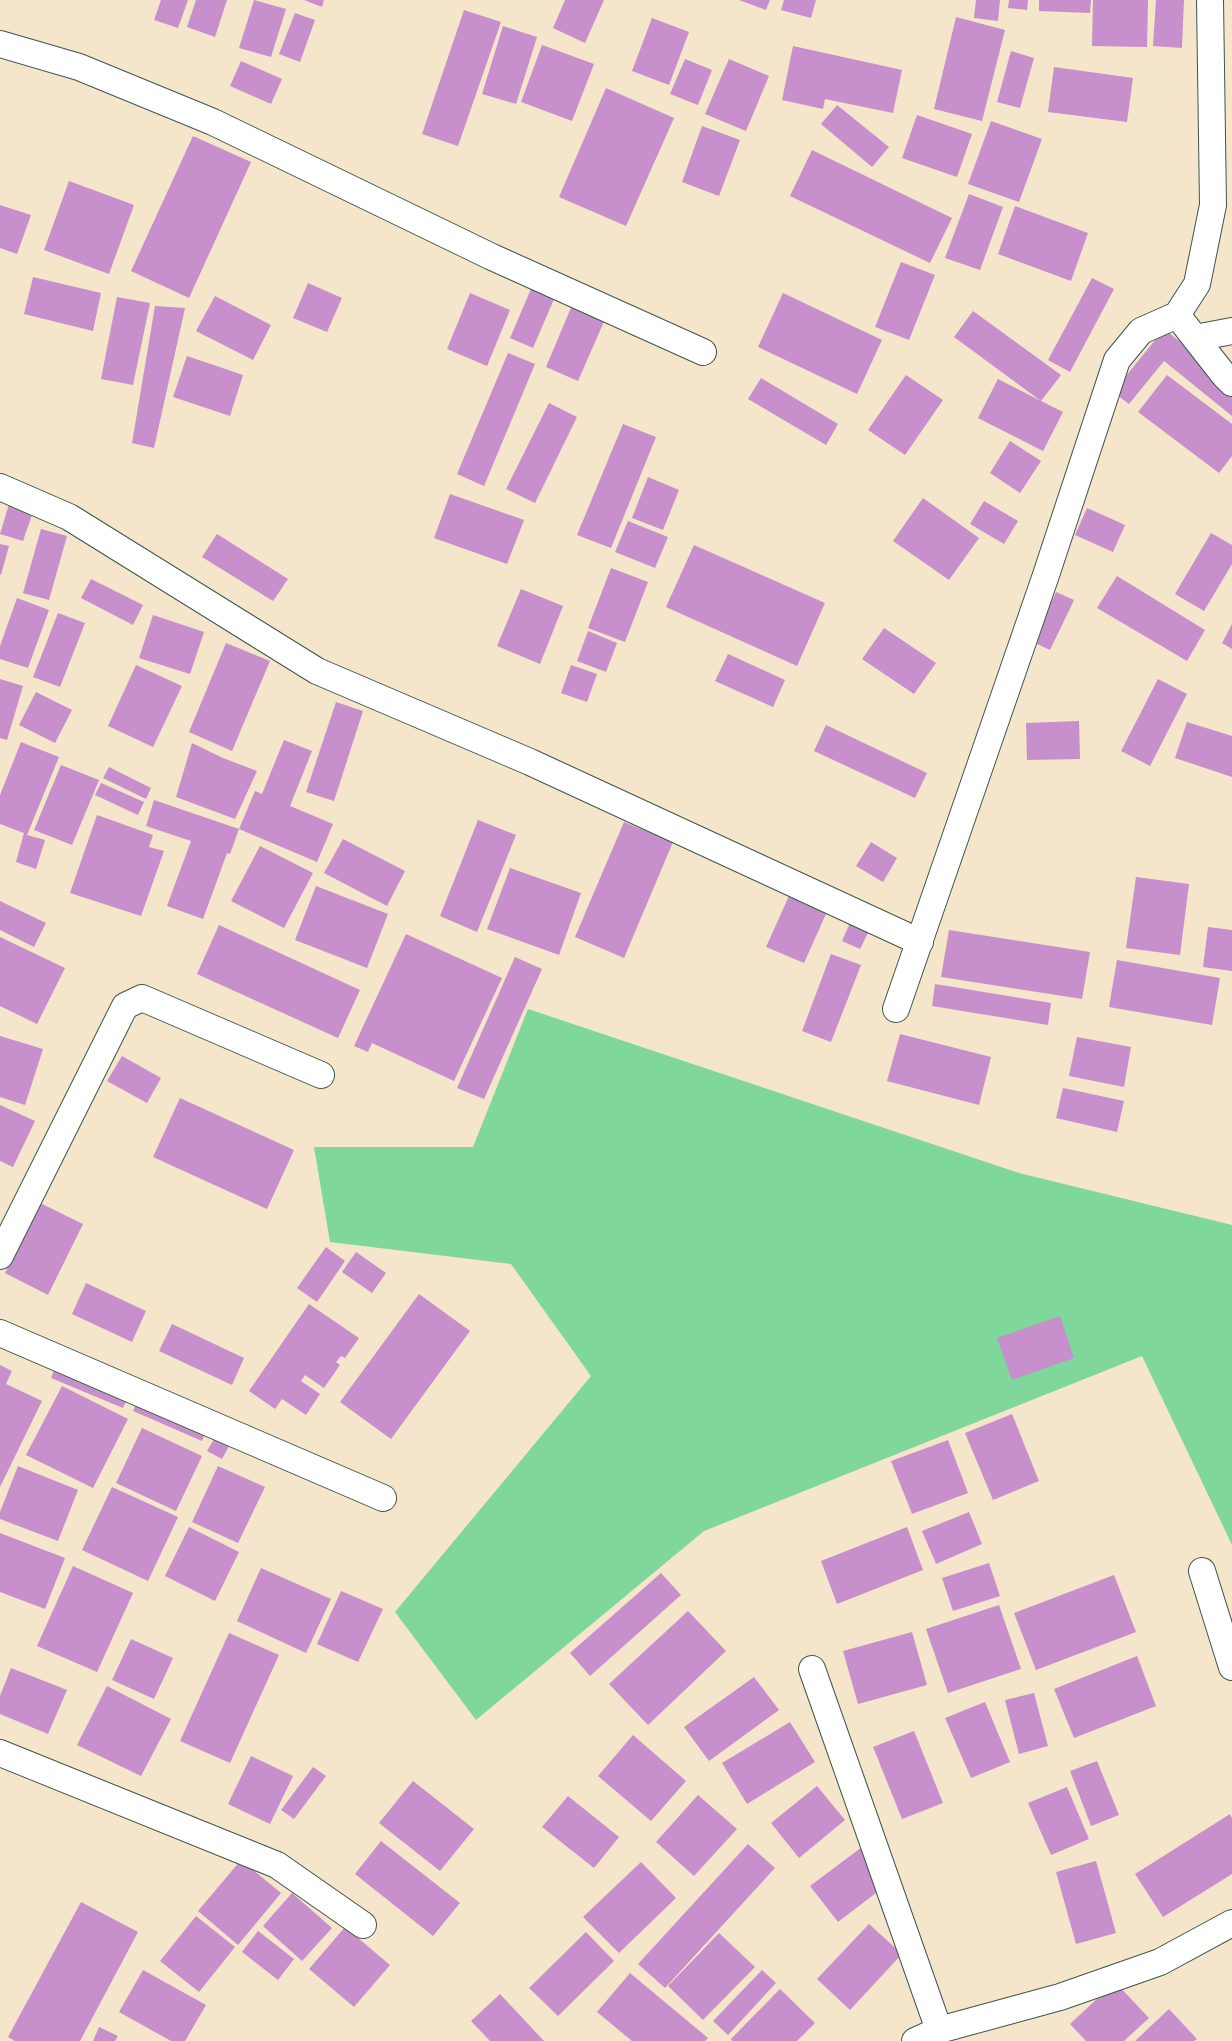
<!DOCTYPE html>
<style>
body{margin:0}
canvas{display:block;background:#f4e5cb}
</style>
<canvas width="1232" height="2041"></canvas>
<script>
const g = document.querySelector('canvas').getContext('2d');
g.lineJoin = 'round';
function fill(path, color) {
  g.fillStyle = color;
  g.fill(path, 'evenodd');
}
function stroke(path, color, width, dash) {
  g.strokeStyle = color;
  g.lineWidth = width;
  g.lineCap = dash ? 'butt' : 'round';
  g.setLineDash(dash || []);
  g.stroke(path);
}
fill(new Path2D(`
 M528,1009L1019,1173L1232,1225V1545L1142,1356L704,1531L476,1720L395,1612L591,1376L511,1264L330,1242L314,1147H473Z`), '#7fd79b');
fill(new Path2D(`
 M161,0H188L178,28L154,20Z
 M196,0H227L215,37L187,27Z
 M254,0L286,9L271,57L239,48Z
 M304,0H324L322,7Z
 M565,0H604L585,43L553,28Z
 M739,0H770L766,10Z
 M784,0H816L811,18L781,10Z
 M976,0H1000L998,21L974,18Z
 M1009,0H1028L1027,10L1008,8Z
 M1039,0H1091L1090,13L1039,11Z
 M1093,0H1148L1147,47L1092,46Z
 M1156,0H1184L1182,48L1153,46Z
 M464,10L501,22L458,146L422,134Z
 M295,13L315,20L300,62L279,54Z
 M956,17L1005,30L982,121L934,109Z
 M652,18L689,32L669,85L632,71Z
 M503,26L537,37L516,104L482,94Z
 M542,45L594,64L572,121L521,102Z
 M793,46L902,70L893,113L825,99L823,109L782,100Z
 M1011,51L1034,58L1020,108L997,102Z
 M685,59L712,70L698,105L670,94Z
 M729,59L769,76L746,131L705,114Z
 M241,61L282,79L271,104L230,86Z
 M1054,67L1133,78L1127,122L1048,112Z
 M606,88L674,118L626,226L559,197Z
 M837,105L889,147L872,167L821,124Z
 M917,115L972,134L957,177L902,158Z
 M991,121L1042,139L1019,202L968,184Z
 M702,126L740,140L719,196L682,182Z
 M193,136L251,162L189,298L131,271Z
 M812,150L952,218L930,263L790,196Z
 M69,181L134,205L109,274L44,250Z
 M969,194L1003,207L980,270L945,258Z
 M0,205L31,215L17,254L0,248Z
 M1015,206L1088,233L1071,281L998,254Z
 M901,262L935,275L909,340L875,327Z
 M33,277L101,293L93,331L24,314Z
 M1092,278L1114,289L1070,372L1048,360Z
 M534,282L557,292L533,348L510,338Z
 M308,283L342,298L327,332L293,318Z
 M470,293L510,310L487,366L447,349Z
 M783,293L882,340L857,394L758,347Z
 M215,296L271,325L253,360L196,331Z
 M117,297L150,303L133,385L101,379Z
 M573,303L606,317L578,381L546,367Z
 M155,306L185,308L154,448L132,443Z
 M973,311L1061,375L1041,401L1063,412L1043,451L978,418L998,379L1041,401L954,337Z
 M1164,329L1232,383V416L1164,361L1129,404L1113,392Z
 M508,353L535,364L484,486L457,474Z
 M187,356L243,375L230,416L173,397Z
 M906,375L943,400L905,455L868,430Z
 M1167,375L1232,424V456L1219,473L1138,412Z
 M761,378L838,424L826,445L748,399Z
 M549,403L577,417L535,503L506,489Z
 M623,424L656,437L611,548L577,535Z
 M1010,441L1041,461L1020,493L990,473Z
 M648,477L679,490L663,530L632,518Z
 M450,494L524,520L507,564L434,538Z
 M923,498L979,538L949,580L893,541Z
 M984,501L1018,521L1004,544L970,524Z
 M9,504L33,512L23,541L0,534Z
 M1087,508L1125,525L1113,552L1075,535Z
 M628,521L668,537L655,568L615,552Z
 M41,529L67,536L49,600L23,593Z
 M1211,533L1232,545V564L1204,611L1175,594Z
 M217,534L288,579L273,601L202,557Z
 M0,544L9,546L1,575L0,574Z
 M694,545L825,603L797,666L666,607Z
 M611,568L648,582L625,642L588,628Z
 M1117,576L1205,630L1187,661L1097,608Z
 M91,579L143,605L133,625L81,598Z
 M521,589L563,606L540,664L497,646Z
 M1056,592L1074,600L1050,650L1033,642Z
 M17,598L49,610L28,668L0,659V646Z
 M58,613L85,623L60,687L33,677Z
 M153,615L204,632L190,674L139,658Z
 M1232,624V649L1222,643Z
 M884,628L936,663L914,694L862,659Z
 M588,631L617,643L606,672L577,661Z
 M226,643L270,661L232,751L189,732Z
 M728,654L785,680L773,707L715,681Z
 M136,665L182,686L153,747L108,726Z
 M571,665L597,674L587,702L561,693Z
 M0,679L23,686L7,740L0,738Z
 M1158,679L1187,694L1150,766L1121,751Z
 M36,692L72,710L55,743L19,725Z
 M336,702L363,711L334,801L306,792Z
 M1079,721L1080,759L1027,760L1026,723Z
 M1187,722L1232,736V777L1175,758Z
 M826,725L927,773L915,798L814,751Z
 M284,740L312,751L290,806L333,824L317,862L239,829L230,854L227,853L203,919L167,906L191,841L146,826L154,800L239,829L255,791L262,794Z
 M21,742L59,757L27,835L45,840L36,869L16,862L24,833L0,824V795Z
 M192,743L223,758L257,771L235,819L176,797Z
 M61,765L99,780L72,845L34,830Z
 M109,767L151,788L146,799L103,778Z
 M101,783L144,802L138,815L95,795Z
 M97,815L153,835L149,847L164,851L141,916L70,893Z
 M478,820L516,835L477,932L440,916Z
 M624,822L673,842L624,958L575,937Z
 M343,839L405,871L387,906L324,873Z
 M871,842L897,858L883,882L856,866Z
 M260,846L313,873L284,928L231,901Z
 M510,868L581,893L559,955L487,929Z
 M1136,877L1189,884L1180,955L1126,948Z
 M316,886L388,914L367,968L295,940Z
 M793,887L830,905L804,963L766,947Z
 M0,901L46,923L34,947L0,930Z
 M853,916L872,925L860,949L842,941Z
 M219,925L360,990L338,1038L197,974Z
 M1208,927L1232,930V971L1203,967Z
 M949,930L1090,952L1082,999L941,977Z
 M406,934L502,978L454,1081L372,1043L368,1052L354,1046Z
 M0,937L65,968L37,1024L0,1006Z
 M831,954L861,965L831,1042L802,1031Z
 M515,957L542,969L484,1099L457,1088Z
 M1117,960L1220,978L1212,1025L1109,1007Z
 M935,984L1051,1003L1048,1025L932,1006Z
 M900,1034L991,1057L979,1105L887,1081Z
 M0,1036L43,1049L25,1105L0,1097Z
 M1077,1037L1131,1047L1124,1087L1069,1076Z
 M122,1056L161,1078L147,1103L107,1081Z
 M1063,1088L1124,1101L1117,1132L1056,1118Z
 M180,1098L294,1150L267,1209L153,1157Z
 M0,1105L35,1121L13,1167L0,1161Z
 M40,1203L83,1224L48,1295L5,1273Z
 M326,1247L345,1261L317,1302L297,1288Z
 M356,1252L386,1273L372,1293L342,1272Z
 M86,1283L146,1311L132,1342L72,1314Z
 M419,1294L470,1331L391,1439L340,1402Z
 M309,1304L359,1338L345,1358L341,1356L336,1362L340,1365L324,1388L305,1375L301,1381L320,1394L306,1415L282,1399L275,1409L249,1391Z
 M1060,1316L1074,1358L1012,1380L997,1338Z
 M172,1324L244,1358L232,1385L159,1351Z
 M58,1361L130,1392L123,1408L51,1378Z
 M0,1365L12,1371L6,1384L42,1401L0,1487Z
 M62,1386L128,1419L93,1488L26,1455Z
 M138,1399L207,1428L202,1441L133,1411Z
 M1012,1414L1039,1481L993,1500L965,1433Z
 M142,1428L202,1456L176,1511L116,1483Z
 M219,1431L233,1439L222,1459L207,1451Z
 M948,1440L968,1493L912,1514L891,1461Z
 M18,1466L78,1490L58,1541L0,1519V1512Z
 M218,1466L265,1487L238,1543L192,1522Z
 M112,1487L178,1517L148,1581L82,1550Z
 M969,1512L982,1544L936,1564L922,1531Z
 M189,1527L239,1552L215,1601L165,1576Z
 M907,1527L923,1570L837,1604L821,1561Z
 M0,1533L65,1558L45,1609L0,1592Z
 M989,1563L1000,1596L953,1611L942,1578Z
 M73,1566L133,1593L97,1672L37,1646Z
 M261,1568L331,1599L306,1653L237,1621Z
 M661,1573L681,1595L590,1676L570,1653Z
 M1114,1575L1136,1632L1036,1670L1014,1613Z
 M341,1591L383,1609L358,1662L317,1644Z
 M999,1605L1021,1669L948,1693L926,1629Z
 M688,1611L726,1651L648,1725L609,1684Z
 M912,1632L927,1685L858,1704L843,1651Z
 M229,1633L279,1655L230,1763L180,1741Z
 M131,1639L173,1658L154,1699L112,1680Z
 M1137,1656L1156,1706L1074,1738L1054,1689Z
 M11,1668L67,1690L48,1734L0,1714V1696Z
 M754,1677L779,1710L709,1761L684,1727Z
 M107,1686L171,1719L141,1776L77,1745Z
 M1034,1693L1048,1746L1019,1754L1005,1700Z
 M985,1702L1010,1762L971,1778L945,1718Z
 M790,1722L815,1762L747,1804L722,1763Z
 M914,1731L943,1803L902,1819L873,1747Z
 M633,1735L686,1781L651,1821L598,1776Z
 M251,1756L293,1776L270,1824L228,1804Z
 M1097,1761L1119,1815L1091,1826L1070,1771Z
 M313,1767L326,1776L294,1819L281,1810Z
 M413,1781L474,1829L440,1871L379,1823Z
 M817,1786L845,1820L799,1858L771,1823Z
 M1067,1787L1089,1839L1051,1855L1028,1803Z
 M698,1795L737,1829L694,1876L656,1842Z
 M568,1796L619,1837L594,1868L542,1827Z
 M1230,1814L1232,1818V1874L1163,1917L1135,1874Z
 M381,1841L460,1903L433,1936L355,1874Z
 M748,1844L775,1868L665,1988L638,1964Z
 M862,1847L889,1883L838,1922L810,1886Z
 M241,1860L281,1893L238,1945L198,1911Z
 M1096,1861L1116,1933L1076,1944L1056,1872Z
 M641,1862L676,1898L619,1953L583,1917Z
 M292,1893L332,1928L302,1961L263,1926Z
 M81,1902L138,1932L80,2041H15L8,2037Z
 M196,1916L235,1947L199,1992L160,1961Z
 M869,1924L902,1954L850,2010L817,1979Z
 M345,1927L390,1965L354,2007L309,1969Z
 M258,1931L294,1959L278,1980L242,1952Z
 M586,1932L614,1961L558,2016L529,1988Z
 M719,1933L755,1967L703,2020L668,1986Z
 M143,1970L206,2005L185,2041H171L119,2012Z
 M762,1970L776,1983L728,2035L713,2021Z
 M630,1973L708,2038L705,2041H632L597,2012Z
 M1115,1982L1149,2018L1124,2041H1086L1070,2024Z
 M780,1989L815,2023L797,2041H732L731,2039Z
 M500,1994L544,2041H490L471,2021Z
 M1169,2009L1197,2039L1194,2041H1135Z
 M99,2027L118,2036L115,2041H93Z`), '#c78fcb');
const street = new Path2D(`
 M0,44L79,67L213,122L492,257L703,352
 M1177,315L1224,375L1232,383
 M1195,338L1232,331
 M0,487L69,517L317,671L530,762L920,942
 M896,1009L1046,575L1117,360L1141,331L1177,315L1197,284L1213,205L1210,0
 M0,1256L125,1006L142,998L321,1075
 M0,1333L383,1498
 M1202,1571L1232,1667
 M812,1669L939,2030
 M0,1753L277,1865L363,1925
 M915,2041L939,2030L1060,1997L1160,1962L1232,1923`);
stroke(street, '#3f564b', 28);
stroke(street, '#fff', 26);
</script>
